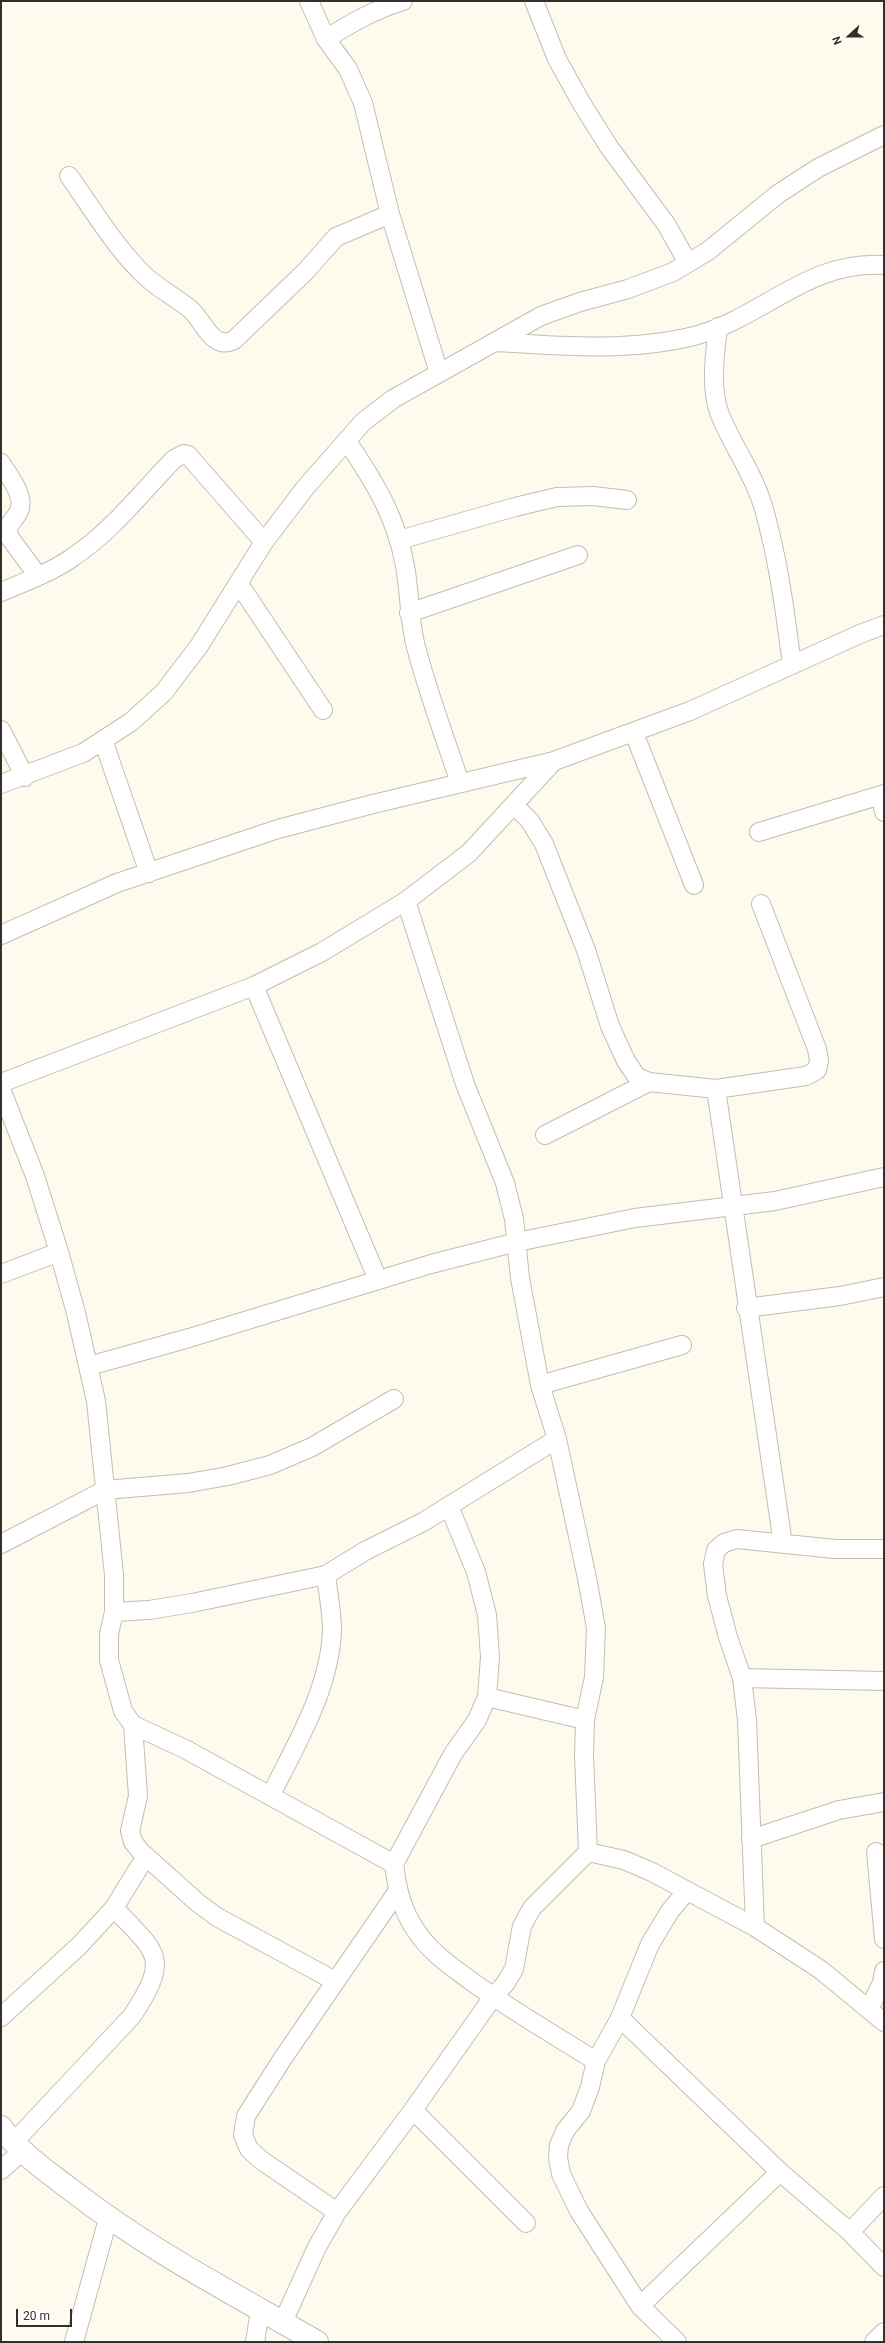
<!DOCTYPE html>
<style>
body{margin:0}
#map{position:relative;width:885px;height:2343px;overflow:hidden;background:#fefaee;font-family:Roboto,sans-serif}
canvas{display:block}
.frame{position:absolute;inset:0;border:2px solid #32302c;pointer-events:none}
.north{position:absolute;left:829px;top:16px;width:40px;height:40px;-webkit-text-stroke:3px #fff;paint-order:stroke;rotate:249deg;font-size:11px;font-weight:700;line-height:16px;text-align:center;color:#32302c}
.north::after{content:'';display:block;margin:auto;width:14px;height:18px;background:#32302c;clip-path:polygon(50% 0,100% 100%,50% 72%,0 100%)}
.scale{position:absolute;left:16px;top:2309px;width:56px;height:18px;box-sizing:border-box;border:2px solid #32302c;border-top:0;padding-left:5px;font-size:12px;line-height:14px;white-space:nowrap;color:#32302c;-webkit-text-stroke:3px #fff;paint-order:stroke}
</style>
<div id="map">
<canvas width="885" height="2343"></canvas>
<div class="frame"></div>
<div class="north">N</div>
<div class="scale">20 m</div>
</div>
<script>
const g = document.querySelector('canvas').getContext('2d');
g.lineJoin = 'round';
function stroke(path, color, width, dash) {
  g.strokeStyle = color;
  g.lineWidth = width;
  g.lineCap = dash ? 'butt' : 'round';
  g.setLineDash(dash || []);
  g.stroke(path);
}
const minor = new Path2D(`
 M309,1L326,39L348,69L363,103L390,214L439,373
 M534,1L557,59L582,104L609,147L666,224L688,263
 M326,39C351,23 374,10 403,1
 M69,176C92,208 113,244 141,272C155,287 174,296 190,309C204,321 212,351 234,340L306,271L336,237L390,214
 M718,327C715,355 710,384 719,412C731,444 753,472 763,506C778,557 785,611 792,665
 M495,342C560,346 630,352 694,336C763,318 807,260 884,265
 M347,441C375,483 396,516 405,566C410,593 409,621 416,647C428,693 445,738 460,783
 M1,463C8,475 26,496 19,511C16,518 10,522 7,529L10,538L38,576
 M399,540L515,507L557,497L593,496L627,500
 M239,584L323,710
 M1,592C25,582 52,572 73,557C112,531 142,492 174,459L184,454L188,455L264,542
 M409,613L578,555
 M1,730L25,777
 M634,733L694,885
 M103,740L149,873
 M1,784L83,753L131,722L164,692L199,646L264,542L305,488L363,422L393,399L541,316L580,302L628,289L673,272L708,251L778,194L818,168L884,135
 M881,795L884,812
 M514,805L530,821L544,844L586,950L610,1026L626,1061L637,1077L649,1082L716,1089L806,1076L817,1070L819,1061L817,1049L761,904
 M759,832L884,794
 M406,901L465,1084L505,1183L514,1219L520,1278L540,1385L557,1439L587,1578L596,1628L594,1677L585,1720L584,1755L588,1852
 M1,935L117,883L278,829L373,804L554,761L690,711L860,634L884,625
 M254,986L378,1280
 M1,1083L254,986L322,952L406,901L469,853L554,761
 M1,1089L35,1176L59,1252L76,1313L96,1401L114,1575V1612L109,1634V1660L123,1711L133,1725L185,1749L394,1864C397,1889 402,1911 417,1932C431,1953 451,1966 471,1981C511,2010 554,2035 596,2061L590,2087L581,2111L565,2131L559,2145L558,2158L561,2174L579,2211L640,2306L677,2342
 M716,1089L783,1544
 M545,1135L649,1082
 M1,1274L59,1252
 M746,1308L840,1296L884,1287
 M89,1366L189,1338L431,1264L517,1242L635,1218L775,1201L884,1177
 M540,1385L682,1345
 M1,1544L105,1490L188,1483L228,1476L270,1465L312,1447L394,1399
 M114,1612L149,1610L192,1603L326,1575L365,1551L423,1522L557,1439
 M742,1678L884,1681
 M487,1697L585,1720
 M133,1725L138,1796L130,1831L133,1842L141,1852L198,1903L217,1917L335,1981
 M271,1795C296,1744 330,1689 332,1630C332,1612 328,1593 326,1575
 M751,1839L839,1810L884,1802
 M876,1852L884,1939
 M394,1864L453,1754L477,1720L487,1697L490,1657L487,1615L476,1572L449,1506
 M755,1927L747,1720L742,1678L728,1637L717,1596L713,1564L716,1550L724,1543L737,1539L835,1549H884
 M869,2009L882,1983L884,1971
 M1,2017L79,1946L114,1908L146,1856
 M620,2018L780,2172L850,2232L884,2267
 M596,2061L620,2018L650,1944L670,1911L686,1892
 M413,2110L526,2223
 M13,2143L132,2016C171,1957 157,1953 114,1908
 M1,2170L21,2152
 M337,2212L261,2160L249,2149L243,2135L246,2116L283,2058L397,1892
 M850,2232L884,2196
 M640,2306L780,2172
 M283,2322L317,2247L337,2212L413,2110L493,1997L505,1984L514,1969L522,1926L532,1908L588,1852L624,1860L652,1872L755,1927L821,1970L884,2022
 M74,2342L108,2219
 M255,2342L260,2311
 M874,2342L884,2332`);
const secondary = new Path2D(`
 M1,2127C20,2153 45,2170 70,2189C147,2249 234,2294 317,2342`);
stroke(minor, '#c2beb3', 20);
stroke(secondary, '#c2beb3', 24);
stroke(minor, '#fff', 18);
stroke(secondary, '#fff', 22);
</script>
